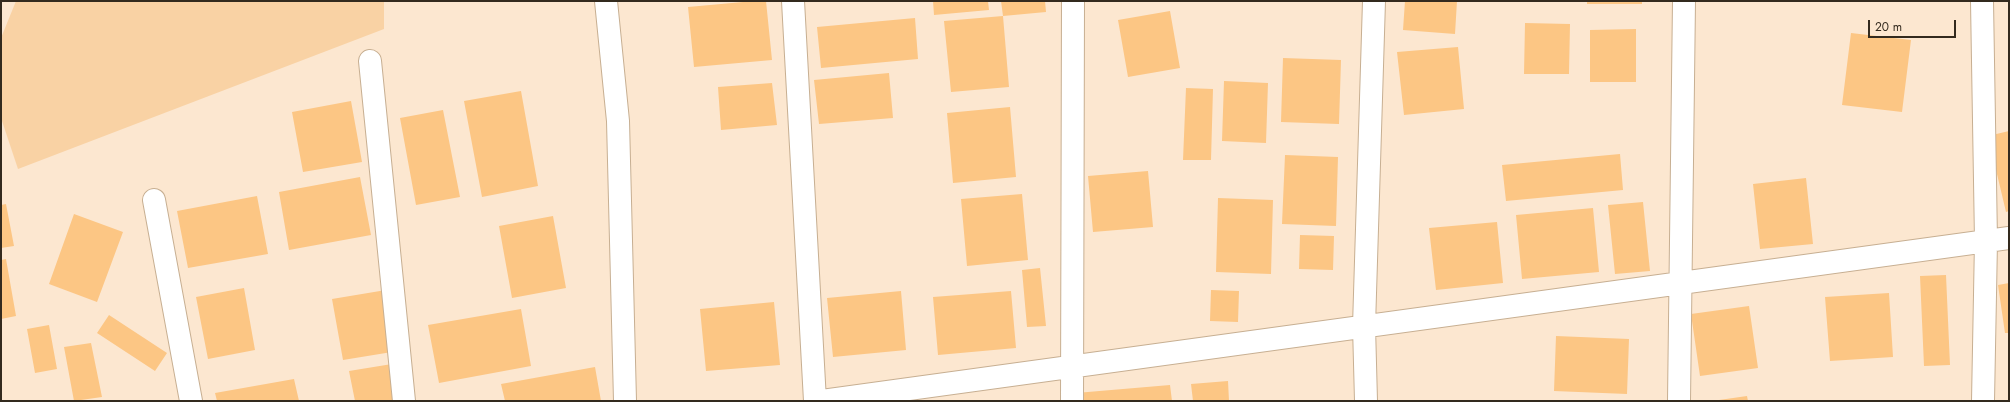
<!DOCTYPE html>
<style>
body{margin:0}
#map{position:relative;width:2010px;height:402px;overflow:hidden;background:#fce7d0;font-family:Jost,sans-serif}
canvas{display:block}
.frame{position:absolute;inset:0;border:2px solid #332a1e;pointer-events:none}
.scale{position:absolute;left:1868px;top:20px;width:88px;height:18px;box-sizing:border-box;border:2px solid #332a1e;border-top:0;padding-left:5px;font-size:12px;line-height:14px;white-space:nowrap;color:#332a1e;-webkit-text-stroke:3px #fce7d0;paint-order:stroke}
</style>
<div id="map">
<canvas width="2010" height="402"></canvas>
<div class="frame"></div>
<div class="scale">20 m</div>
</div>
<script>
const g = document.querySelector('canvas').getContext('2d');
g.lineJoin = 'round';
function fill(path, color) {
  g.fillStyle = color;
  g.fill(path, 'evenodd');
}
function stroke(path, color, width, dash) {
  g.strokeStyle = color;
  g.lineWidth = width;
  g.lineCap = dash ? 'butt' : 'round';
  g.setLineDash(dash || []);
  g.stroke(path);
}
fill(new Path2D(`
 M16,1H384V29L18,169L1,118V38Z`), '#f9d2a4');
fill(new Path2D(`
 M754,1H766L772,60L694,67L688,7Z
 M933,1H988L989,10L934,15Z
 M1001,1H1045L1046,12L1003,16L1009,87L951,92L944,21L1003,16Z
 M1405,1H1457L1455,34L1403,30Z
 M1587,1H1642V4H1587Z
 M1170,11L1180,68L1128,77L1118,20Z
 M915,18L918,59L821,68L817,27Z
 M1525,23L1570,24L1569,74H1524Z
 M1636,29V82H1590V30Z
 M1851,33L1911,40L1902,112L1842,105Z
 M1458,47L1464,109L1404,115L1397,52Z
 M1283,58L1341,60L1339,124L1281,122Z
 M889,73L893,118L819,124L814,80Z
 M1224,81L1268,83L1266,143L1222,141Z
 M772,83L777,125L721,130L718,87Z
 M1186,88L1213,89L1211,160H1183Z
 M521,91L538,186L482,197L464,101Z
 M351,101L362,162L303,172L292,112Z
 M1010,107L1016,177L953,183L947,113Z
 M443,110L460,197L416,205L400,118Z
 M2009,131V211L2006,212L1988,136Z
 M1620,154L1623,190L1506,201L1502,165Z
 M1285,155L1338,157L1336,226L1282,224Z
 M1148,171L1153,227L1093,232L1088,176Z
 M360,177L371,235L289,250L279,192Z
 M1806,178L1813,244L1760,249L1753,184Z
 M1022,194L1028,260L967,266L961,199Z
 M257,196L268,254L188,268L177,211Z
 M1218,198L1273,200L1271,274L1216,272Z
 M1643,202L1650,271L1615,274L1608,205Z
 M6,204L14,246L1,248V205Z
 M1593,208L1599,272L1522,279L1516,215Z
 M74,214L123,232L97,302L49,284Z
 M553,216L566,288L512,298L499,226Z
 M1497,222L1503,283L1436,290L1429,228Z
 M1300,235L1334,236L1333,270L1299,269Z
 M6,259L16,316L1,319V260Z
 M1040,268L1046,326L1027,327L1022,270Z
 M1946,275L1950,365L1924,366L1920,276Z
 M2009,283V333H2005L1998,285Z
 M244,288L255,350L208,359L196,297Z
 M386,290L398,351L343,360L332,299Z
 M1211,290L1239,291L1238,322L1210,321Z
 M901,291L906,350L833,357L827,298Z
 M1011,291L1016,348L938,355L933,297Z
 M1889,293L1893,357L1830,361L1825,297Z
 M774,302L780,365L706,371L700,309Z
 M1749,306L1758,368L1700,376L1691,314Z
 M521,309L531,366L439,383L428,325Z
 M109,315L167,353L155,371L97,333Z
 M49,325L57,369L35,373L27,329Z
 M1556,336L1629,339L1627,394L1554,391Z
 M91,343L102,397L74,401L64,347Z
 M392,364L399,401H355L349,371Z
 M595,367L601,401H505L501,384Z
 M294,379L299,401H217L215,393Z
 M1228,381L1229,401H1193L1191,384Z
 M1170,385L1172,401H1077L1076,393Z
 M1747,396L1748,401H1719V400Z`), '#fcc684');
const minor = new Path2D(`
 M606,1L618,121L625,401
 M793,1L815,401
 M1982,1L1986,241L1983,401
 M370,61L404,401
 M154,200L191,401
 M822,401L2009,238
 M1072,401L1073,1
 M1366,401L1364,326L1374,1
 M1679,401L1684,1`);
stroke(minor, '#c7af92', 24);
stroke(minor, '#fff', 22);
</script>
